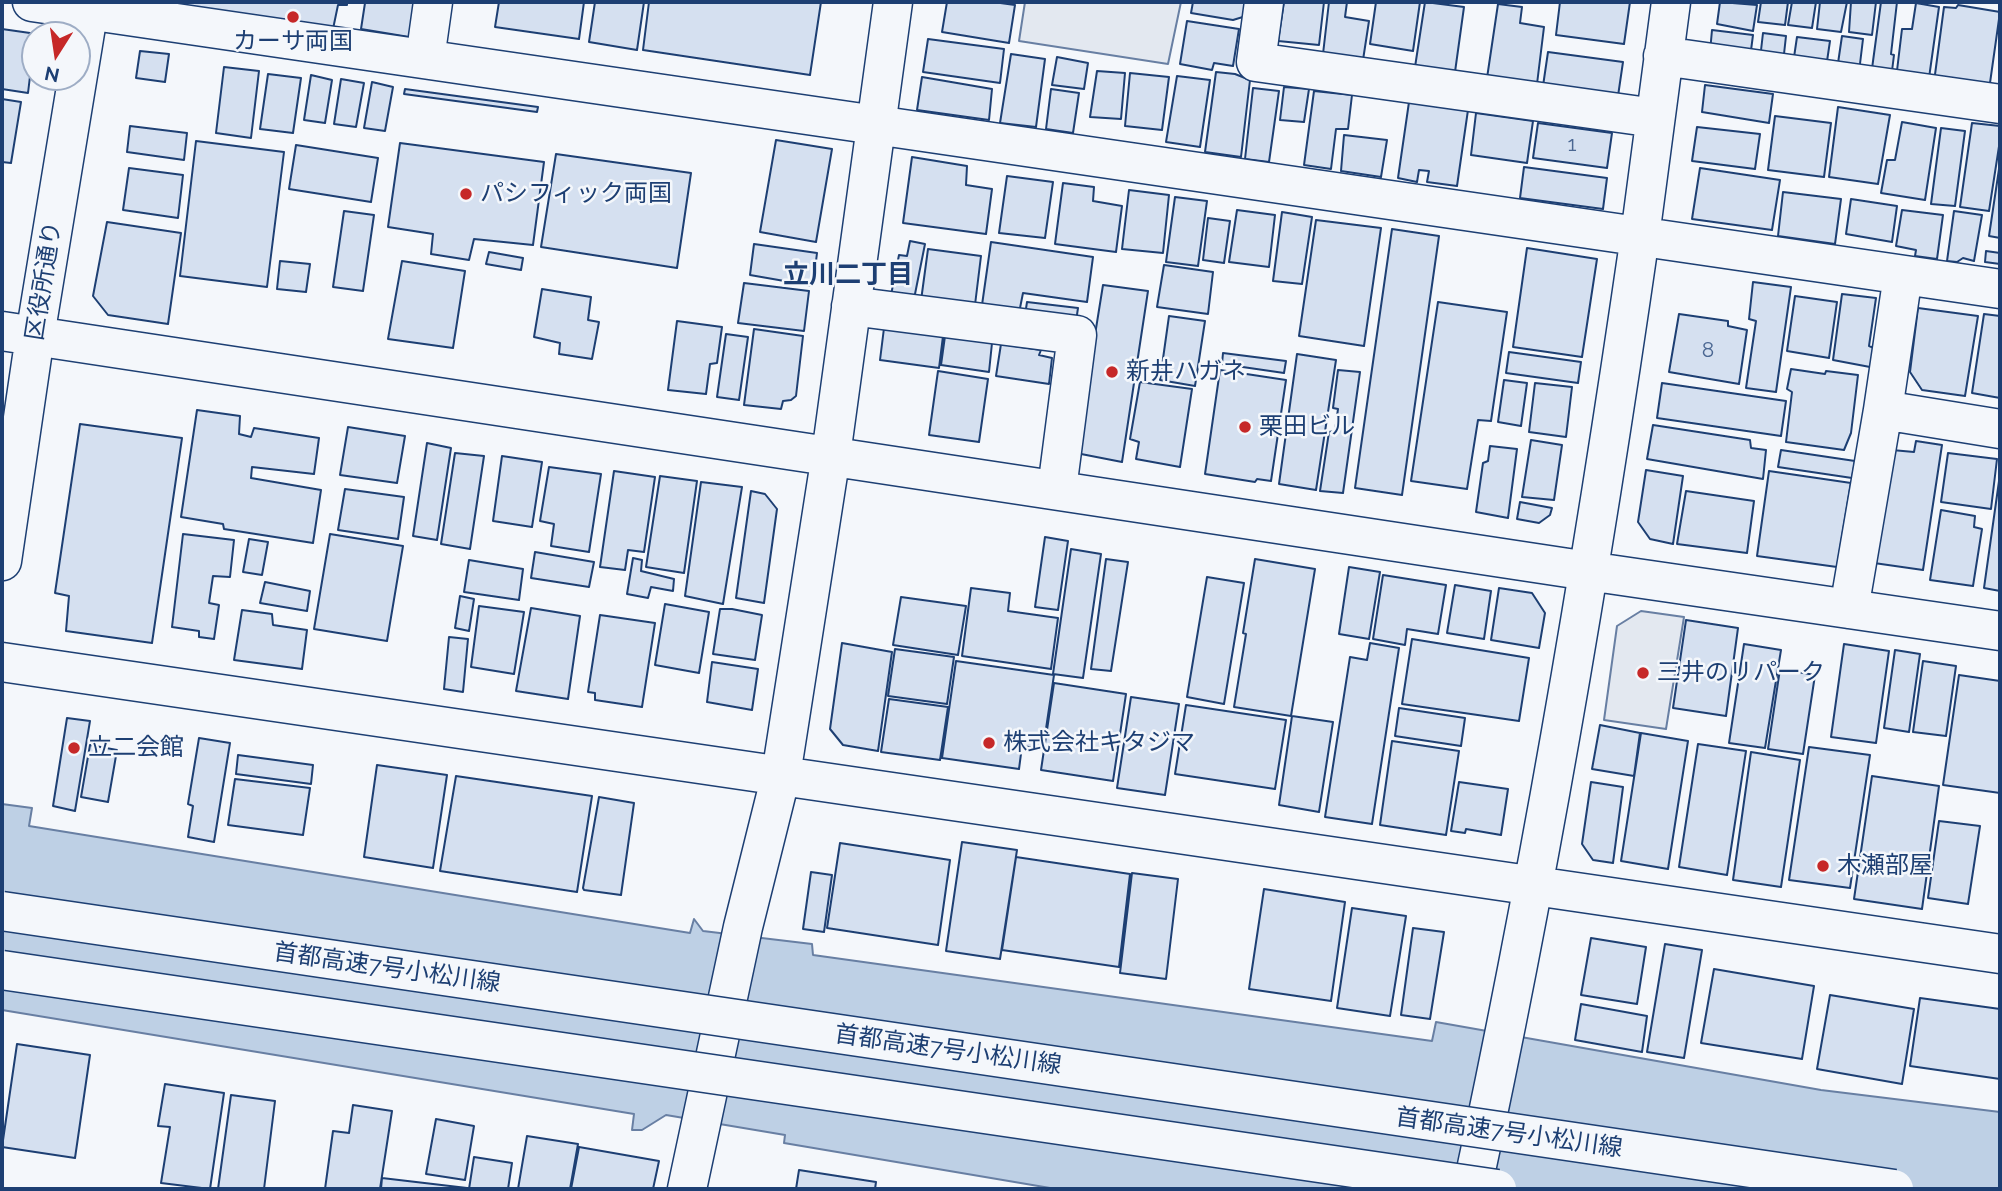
<!DOCTYPE html>
<meta charset="utf-8">
<style>
body{margin:0}
#map{position:relative;width:2002px;height:1191px;overflow:hidden;background:#f4f7fb;font-family:Raleway,sans-serif}
canvas{display:block}
.frame{position:absolute;inset:0;border:4px solid #1d3f73;pointer-events:none}
.north{position:absolute;left:21px;top:21px;width:70px;height:70px;box-sizing:border-box;background:#f4f7fb;border:2px solid #9eadc5;border-radius:50%;rotate:192deg;font-size:19px;font-weight:700;line-height:28px;text-align:center;color:#1d3f73}
.north::after{content:'';display:block;margin:auto;width:24px;height:32px;background:#c62828;clip-path:polygon(50% 0,100% 100%,50% 72%,0 100%)}
</style>
<div id="map">
<canvas width="2002" height="1191"></canvas>
<div class="frame"></div>
<div class="north">N</div>
</div>
<script>
const g = document.querySelector('canvas').getContext('2d');
g.lineJoin = 'round';
function fill(path, color) {
  g.fillStyle = color;
  g.fill(path, 'evenodd');
}
function stroke(path, color, width, dash) {
  g.strokeStyle = color;
  g.lineWidth = width;
  g.lineCap = dash ? 'butt' : 'round';
  g.setLineDash(dash || []);
  g.stroke(path);
}
function label(font, color, halo, rows, align = 'center') {
  g.font = font + ' Raleway,"Noto Sans JP",sans-serif';
  g.lineWidth = 5;
  g.setLineDash([]);
  g.textBaseline = 'middle';
  g.strokeStyle = halo;
  g.fillStyle = color;
  for (const [text, x, y, turn = 0] of rows) {
    g.save();
    g.translate(x, y);
    g.rotate((+turn || 0) * Math.PI / 180);
    g.textAlign = isNaN(turn) ? turn : align;
    if (halo) g.strokeText(text, 0, 0);
    g.fillText(text, 0, 0);
    g.restore();
  }
}
const parking = new Path2D(`
 M1025,2H1181L1168,64L1019,41Z
 M1641,611L1684,617L1666,729L1604,720L1617,626Z`);
fill(parking, '#e3e8f0');
stroke(parking, '#687fa3', 2);
const water = new Path2D(`
 M2,804L32,808L29,826L690,933L694,919L703,931L812,944L813,955L1432,1041L1436,1022L1821,1090L2000,1112V1189H1056L784,1143L785,1135L666,1115L642,1130H632L634,1114L2,1010Z`);
fill(water, '#bed0e5');
stroke(water, '#687fa3', 2);
const building = new Path2D(`
 M147,2H347V5H338L333,29Z
 M360,2H415L409,37L361,29L365,3Z
 M499,2H584L579,39L495,27Z
 M595,2H644L637,50L589,42Z
 M649,2H821L810,75L643,50Z
 M947,2H993L1015,5L1009,43L942,32Z
 M1193,2H1248L1246,16L1233,20L1191,13Z
 M1284,2H1324L1319,45L1278,41Z
 M1329,2H1347L1345,17L1369,21L1363,60L1323,54Z
 M1376,2H1420L1413,51L1370,44Z
 M1425,2L1464,7L1455,72L1415,67Z
 M1560,2H1630L1624,44L1556,35Z
 M1720,2L1757,5L1753,31L1717,24Z
 M1761,2H1788L1785,25L1758,22Z
 M1792,2H1816L1812,28L1788,25Z
 M1820,2H1847L1841,32L1817,29Z
 M1851,2H1876L1872,35L1849,32Z
 M1881,2H1897L1891,54L1894,55L1891,79L1871,76Z
 M1916,3L1939,7L1928,85L1896,79L1902,29H1912Z
 M1498,4L1522,7L1520,23L1544,27L1537,84L1487,78Z
 M1958,5L2000,12L1989,90L1934,82L1944,7L1956,8Z
 M1187,21L1239,29L1233,66L1214,63L1212,70L1180,64Z
 M2,29L37,34L35,35L28,93L2,89Z
 M1712,30L1753,35L1750,58L1710,52Z
 M1763,33L1786,36L1783,63L1760,59Z
 M1842,36L1863,39L1859,72L1837,70Z
 M1797,37L1830,41L1826,68L1793,64Z
 M928,39L1004,49L1000,83L923,72Z
 M140,51L169,54L165,82L136,78Z
 M1548,52L1623,62L1618,96L1543,86Z
 M1011,54L1045,59L1036,127L1000,123Z
 M1057,57L1088,63L1084,89L1052,85Z
 M224,67L259,71L251,138L216,133Z
 M1097,71L1125,73L1121,119L1090,117Z
 M1216,72L1235,74L1250,80L1241,157L1205,152Z
 M1130,73L1169,77L1162,130L1125,126Z
 M268,74L301,78L293,133L260,129Z
 M311,75L332,80L325,123L304,120Z
 M1177,76L1210,80L1200,147L1166,142Z
 M922,77L992,89L989,120L917,110Z
 M341,79L364,83L356,127L334,124Z
 M372,82L393,87L385,131L364,128Z
 M1705,85L1773,94L1769,123L1702,112Z
 M1284,87L1309,89L1304,122L1280,120Z
 M1253,88L1279,91L1269,162L1245,159Z
 M405,89L538,107L537,112L404,94Z
 M1051,89L1079,93L1073,133L1046,129Z
 M1314,91L1352,95L1348,129H1336L1331,169L1304,165Z
 M2,99L21,102L11,163L2,162Z
 M1409,102L1468,110L1457,186L1427,182L1429,171L1419,170L1417,182L1398,178Z
 M1838,107L1890,115L1878,184L1829,177Z
 M1476,113L1533,121L1527,163L1471,155Z
 M1775,116L1831,123L1824,177L1768,170Z
 M1902,122L1936,128L1925,200L1881,193L1887,160H1895Z
 M1538,123L1612,133L1607,168L1533,158Z
 M1972,123L2000,126V140L1989,211L1960,207Z
 M130,126L187,133L184,160L127,152Z
 M1697,127L1760,134L1755,169L1692,161Z
 M1941,128L1965,131L1955,206L1931,204Z
 M1344,135L1387,140L1381,177L1341,171Z
 M776,140L832,149L816,242L760,232Z
 M196,141L284,152L267,287L180,276Z
 M400,143L544,162L533,245L474,239L469,260L431,254L433,234L388,227Z
 M296,145L378,158L371,202L289,189Z
 M556,154L691,173L677,268L541,247Z
 M912,157L967,166L966,185L992,189L986,234L903,223Z
 M1524,167L1607,178L1603,209L1520,198Z
 M129,168L183,175L178,218L123,210Z
 M1700,168L1780,180L1772,230L1692,219Z
 M1999,169H2000V238L1989,236Z
 M1007,176L1053,182L1045,238L999,233Z
 M1063,183L1094,187L1093,201L1122,206L1116,252L1055,244Z
 M1129,190L1169,195L1163,253L1122,249Z
 M1783,192L1841,199L1835,244L1778,236Z
 M1175,197L1207,201L1198,266L1166,262Z
 M1851,199L1897,206L1892,242L1846,234Z
 M1237,210L1275,215L1269,267L1229,262Z
 M1902,210L1943,215L1937,259L1915,256L1916,250L1896,246Z
 M344,211L374,215L363,291L333,287Z
 M1954,211L1982,215L1974,261L1963,258L1957,262L1947,261Z
 M1282,212L1312,217L1302,284L1273,281Z
 M1208,218L1230,221L1224,263L1203,260Z
 M1316,220L1381,228L1364,346L1299,336Z
 M107,222L181,233L168,324L108,315L93,296Z
 M1392,229L1439,236L1402,495L1355,488Z
 M910,241L925,244L913,304L890,300L899,255L907,256Z
 M991,242L1093,257L1087,302L1023,293L1018,318L981,312Z
 M754,244L817,253L813,286L750,275Z
 M1527,248L1597,259L1582,357L1513,347Z
 M928,249L981,256L974,313L920,308Z
 M1986,251L2000,253V264L1985,262Z
 M489,252L523,258L521,270L486,264Z
 M280,261L310,264L306,292L277,289Z
 M402,261L465,271L453,348L388,339Z
 M1164,265L1213,272L1208,314L1157,307Z
 M1753,282L1791,287L1776,392L1746,388L1756,321L1749,319Z
 M744,283L809,291L804,331L738,323Z
 M1103,285L1148,291L1122,462L1076,453Z
 M542,289L591,297L588,320L599,322L592,359L559,354L560,343L534,337Z
 M1842,294L1876,298L1869,346L1874,348L1870,367L1833,360Z
 M1795,296L1837,302L1829,358L1787,351Z
 M1027,302L1078,308L1075,328L1024,322Z
 M1438,302L1507,312L1491,421L1478,420L1467,489L1411,481Z
 M1918,308L1978,316L1965,396L1922,390L1910,372Z
 M1679,314L1728,321V326L1747,330L1739,384L1669,372Z
 M1984,314L2000,316V398L1972,393Z
 M1169,316L1205,321L1195,386L1160,380Z
 M677,321L722,327L717,363L710,364L706,394L668,390Z
 M884,328L943,336L939,368L880,360Z
 M754,329L803,336L796,396L791,400L783,401L781,409L744,405Z
 M726,334L748,337L739,400L717,397Z
 M945,336L992,343L989,372L941,365Z
 M1001,344L1041,350L1039,355L1052,358L1049,384L996,376Z
 M1509,352L1581,362L1578,383L1506,373Z
 M1223,353L1286,361L1284,373L1222,364Z
 M1297,354L1336,360L1316,490L1279,484Z
 M1791,369L1825,374L1826,371L1858,375L1851,433L1844,450L1786,442L1792,392L1787,389Z
 M1220,370L1286,380L1271,481L1257,479L1255,482L1205,474Z
 M1338,370L1360,372L1343,493L1320,491L1329,432L1335,431L1338,409L1333,408Z
 M938,371L988,379L979,442L929,435Z
 M1504,380L1527,383L1521,426L1498,422Z
 M1140,382L1192,389L1180,467L1136,459L1139,442L1130,439Z
 M1535,383L1572,387L1566,437L1529,432Z
 M1662,383L1786,401L1781,436L1657,418Z
 M197,410L240,416L239,434L251,437L254,428L319,438L314,474L252,467L251,478L321,490L313,543L224,529L223,524L181,517Z
 M80,424L182,438L152,643L66,631L69,596L55,593Z
 M1653,425L1750,440L1751,448L1766,450L1763,479L1647,459Z
 M348,427L405,436L397,483L340,475Z
 M1531,440L1562,445L1554,500L1522,497Z
 M1916,441L1942,445L1923,570L1874,563L1892,450L1914,452Z
 M427,443L451,448L437,540L413,536Z
 M1490,446L1517,449L1508,518L1476,512L1483,463L1488,461Z
 M1781,450L1855,461L1852,478L1778,467Z
 M455,453L484,456L470,549L441,544Z
 M1948,453L1997,459L1991,509L1941,502Z
 M502,456L542,462L532,527L493,521Z
 M549,467L601,474L589,552L551,546L554,524L540,521Z
 M1646,470L1683,476L1673,544L1650,539L1638,522Z
 M614,471L655,477L644,552L628,550L625,570L600,567Z
 M1769,471L1851,483L1837,567L1757,556Z
 M2000,474V591L1984,588Z
 M660,476L697,481L684,573L646,567Z
 M701,482L742,487L723,604L685,596Z
 M345,489L404,497L398,539L338,530Z
 M751,491L765,494L777,509L764,603L736,598Z
 M1686,491L1754,501L1747,553L1677,544Z
 M1520,502L1552,508L1550,515L1539,523L1517,519Z
 M1941,510L1975,516L1974,527L1982,529L1973,586L1930,580Z
 M183,534L234,540L230,577L213,576L209,603L219,605L214,639L199,637V631L172,627Z
 M330,534L403,546L387,641L314,629Z
 M1045,537L1068,541L1058,610L1035,607Z
 M249,539L268,542L262,575L243,572Z
 M1071,549L1101,554L1083,678L1053,674Z
 M535,552L594,562L589,587L531,578Z
 M633,558L642,560L641,571L674,579L673,591L651,587L648,598L627,594Z
 M1106,559L1128,562L1111,671L1091,669Z
 M1255,559L1315,569L1291,716L1234,707L1246,634L1243,633Z
 M469,560L523,569L519,600L464,592Z
 M1349,567L1380,572L1369,639L1339,634Z
 M1383,575L1446,585L1438,634L1407,629L1405,645L1373,639Z
 M1207,577L1244,583L1224,704L1187,697Z
 M265,582L310,591L307,611L260,603Z
 M1455,585L1491,591L1484,639L1447,633Z
 M971,588L1010,593L1008,611L1058,618L1051,669L962,656Z
 M1499,588L1532,593L1545,613L1539,648L1491,640Z
 M460,596L474,599L469,631L455,628Z
 M901,597L966,606L958,655L893,645Z
 M665,604L709,612L699,673L655,665Z
 M479,606L524,612L514,674L471,667Z
 M531,608L580,616L568,699L516,691Z
 M720,609H732L762,615L755,660L713,654Z
 M242,610L272,614L273,625L307,630L302,669L234,660Z
 M600,615L655,623L642,707L595,700V693L588,692Z
 M1686,620L1738,628L1726,716L1673,708Z
 M449,637L468,639L463,692L444,689Z
 M1412,639L1529,658L1519,721L1402,704Z
 M842,643L892,652L878,751L843,745L830,729Z
 M1370,643L1399,648L1372,824L1325,817L1350,657L1367,660Z
 M1744,644L1781,650L1765,748L1729,743Z
 M1844,644L1889,651L1876,743L1831,737Z
 M895,649L954,657L947,704L888,696Z
 M1895,650L1920,654L1909,732L1884,728Z
 M956,661L1054,675L1043,749L1022,746L1019,769L942,758Z
 M1923,661L1956,666L1946,736L1913,732Z
 M712,662L758,669L752,710L707,702Z
 M1780,669L1815,675L1803,754L1768,749Z
 M1959,675L2000,681V793L1943,785Z
 M1054,683L1126,694L1113,781L1041,770Z
 M1131,697L1179,704L1165,795L1117,788Z
 M889,699L948,707L940,760L881,752Z
 M1186,705L1286,720L1275,789L1175,774Z
 M1399,708L1465,718L1461,746L1395,736Z
 M1292,716L1333,722L1319,812L1279,805Z
 M67,718L90,721L75,811L53,806Z
 M1600,725L1640,733L1634,776L1592,769Z
 M1641,733L1688,741L1668,869L1621,861Z
 M199,738L230,743L214,842L188,837L193,806L188,804Z
 M1392,741L1459,751L1446,835L1380,825Z
 M1698,744L1746,751L1727,875L1679,867Z
 M90,745L117,750L108,802L81,797Z
 M1809,747L1870,755L1850,888L1789,880Z
 M1751,752L1800,760L1781,887L1733,880Z
 M238,755L313,765L311,784L236,774Z
 M377,765L447,775L433,868L364,857Z
 M456,776L592,796L577,892L440,871Z
 M1872,776L1939,786L1922,909L1854,899Z
 M235,779L310,788L303,835L228,825Z
 M1459,782L1508,789L1501,835L1466,829L1465,833L1451,831Z
 M1591,782L1623,787L1613,863L1593,860L1582,844Z
 M599,797L634,803L621,895L584,890L583,888Z
 M1939,821L1980,826L1968,904L1928,898Z
 M962,842L1017,850L1000,959L946,951Z
 M840,843L950,860L938,945L827,928Z
 M1016,857L1130,874L1119,967L1002,950Z
 M811,872L832,875L824,932L803,929Z
 M1132,873L1178,879L1166,979L1120,973Z
 M1264,889L1345,902L1331,1001L1249,989Z
 M1352,908L1406,916L1390,1016L1337,1008Z
 M1413,928L1444,932L1430,1019L1401,1015Z
 M1591,938L1646,947L1637,1004L1581,995Z
 M1665,944L1702,950L1684,1058L1647,1052Z
 M1714,969L1814,986L1802,1059L1701,1043Z
 M1830,995L1914,1009L1902,1084L1817,1069Z
 M1920,998L2000,1009V1079L1910,1066Z
 M1581,1004L1647,1016L1642,1052L1575,1040Z
 M17,1044L90,1055L75,1158L2,1147Z
 M165,1084L224,1093L210,1189L161,1183L170,1127L158,1126Z
 M231,1095L275,1101L264,1189H218Z
 M353,1105L392,1111L380,1189H325L333,1131L349,1133Z
 M436,1119L474,1126L465,1180L426,1174Z
 M527,1136L578,1144L570,1189H518Z
 M579,1147L659,1161L653,1189H571Z
 M474,1157L512,1163L508,1189H469Z
 M799,1170L876,1182L875,1189H796Z
 M382,1178L467,1188L381,1189Z`);
fill(building, '#d5e0f0');
stroke(building, '#1d3f73', 2);
const minor = new Path2D(`
 M32,2L2000,289
 M1264,2L1256,62L1655,118
 M1663,56L2000,104
 M425,59L433,2
 M851,306L1077,335L1057,489
 M2,331L1588,571L2000,631
 M1883,410L1903,275
 M2,561L35,336L90,2
 M1849,609L1883,410L2000,429
 M2,662L2000,954
 M687,1189L743,927L781,775L831,455L893,2
 M1472,1189C1540,874 1594,555 1640,236C1651,158 1660,80 1671,2`);
stroke(minor, '#1d3f73', 41);
stroke(minor, '#f4f7fb', 38);
const highwayBridge = new Path2D(`
 M2,911L1894,1189
 M2,970L1497,1189`);
stroke(highwayBridge, '#1d3f73', 41, []);
stroke(highwayBridge, '#f4f7fb', 38);
for (const [x, y, r, color] of [
 [293,17,7,"#c62828"],
 [466,194,7,"#c62828"],
 [1112,372,7,"#c62828"],
 [1245,427,7,"#c62828"],
 [1643,673,7,"#c62828"],
 [989,743,7,"#c62828"],
 [74,748,7,"#c62828"],
 [1823,866,7,"#c62828"]
]) {
  const dot = new Path2D();
  dot.arc(x, y, r, 0, 2 * Math.PI);
  g.fillStyle = color;
  g.fill(dot);
  stroke(dot, '#f4f7fb', 2.5);
}
label('21px', '#4b6792', null, [
 ["1",1572,145],
 ["8",1708,351]
]);
label('24px', '#1d3f73', '#f4f7fb', [
 ["カーサ両国",293,42,"center"],
 ["パシフィック両国",480,194],
 ["新井ハガネ",1126,372],
 ["栗田ビル",1259,427],
 ["三井のリパーク",1657,673],
 ["株式会社キタジマ",1003,743],
 ["立二会館",88,748],
 ["木瀬部屋",1837,866]
], 'left');
label('24px', '#1d3f73', '#f4f7fb', [
 ["区役所通り",44,281,-81],
 ["首都高速7号小松川線",387,968,8],
 ["首都高速7号小松川線",948,1050,8],
 ["首都高速7号小松川線",1509,1133,8]
]);
label('bold 26px', '#1d3f73', '#f4f7fb', [
 ["立川二丁目",848,275]
]);
</script>
